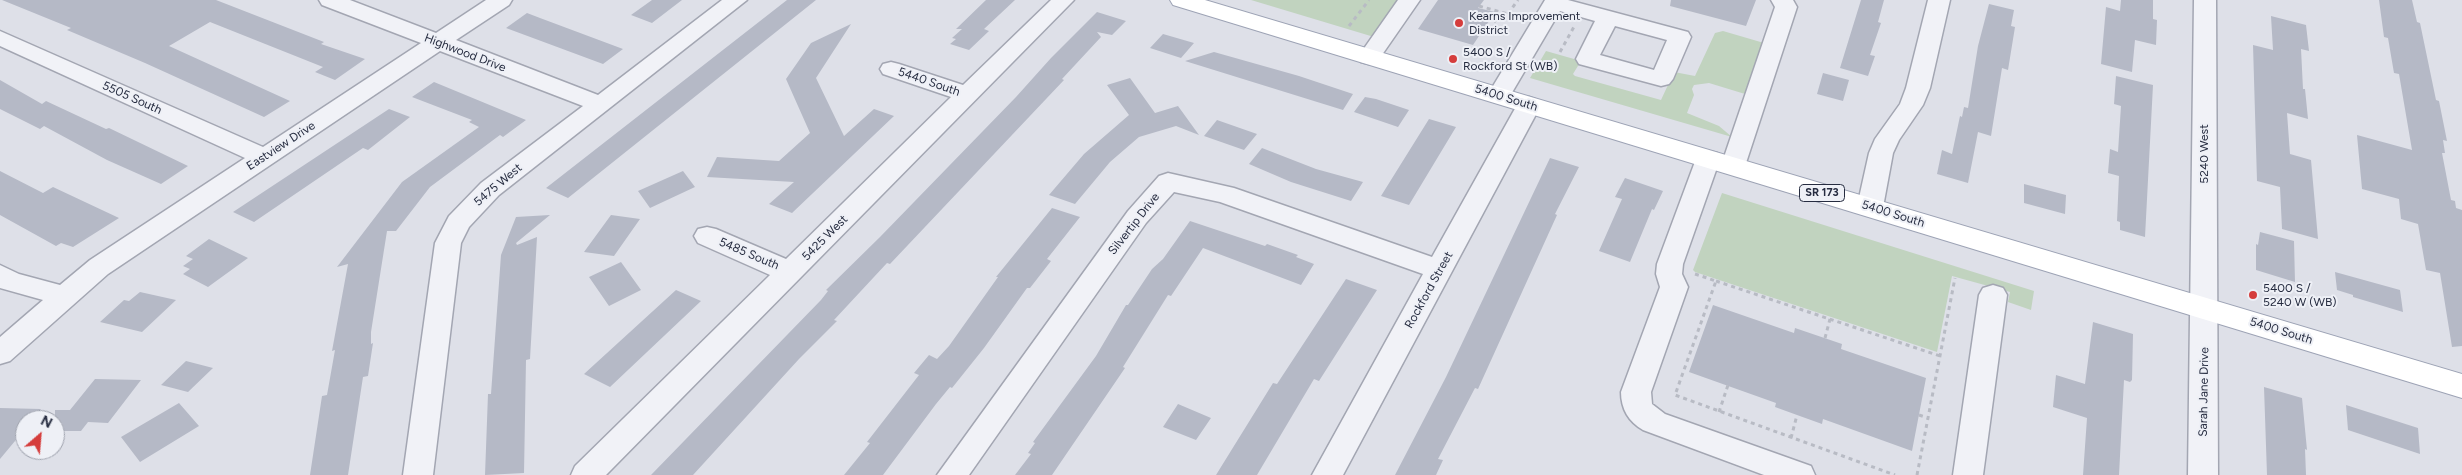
<!DOCTYPE html>
<style>
body{margin:0}
#map{position:relative;width:2462px;height:475px;overflow:hidden;background:#dee0e8;font-family:Figtree,sans-serif}
canvas{display:block}
.north{position:absolute;left:15px;top:410px;width:50px;height:50px;box-sizing:border-box;background:#eef0f6;border:1px solid #9ea2ad;border-radius:50%;rotate:27deg;font-size:14px;font-weight:700;line-height:20px;text-align:center;color:#262c40}
.north::after{content:'';display:block;margin:auto;width:18px;height:22px;background:#d53d3c;clip-path:polygon(50% 0,100% 100%,50% 72%,0 100%)}
</style>
<div id="map">
<canvas width="2462" height="475"></canvas>
<div class="north">N</div>
</div>
<script>
const g = document.querySelector('canvas').getContext('2d');
g.lineJoin = 'round';
function fill(path, color) {
  g.fillStyle = color;
  g.fill(path, 'evenodd');
}
function stroke(path, color, width, dash) {
  g.strokeStyle = color;
  g.lineWidth = width;
  g.lineCap = dash ? 'butt' : 'round';
  g.setLineDash(dash || []);
  g.stroke(path);
}
function label(font, color, halo, rows, align = 'center') {
  g.font = font + ' Figtree,sans-serif';
  g.lineWidth = 4;
  g.setLineDash([]);
  g.textBaseline = 'middle';
  g.strokeStyle = halo;
  g.fillStyle = color;
  for (const [text, x, y, turn = 0] of rows) {
    g.save();
    g.translate(x, y);
    g.rotate((+turn || 0) * Math.PI / 180);
    g.textAlign = isNaN(turn) ? turn : align;
    if (halo) g.strokeText(text, 0, 0);
    g.fillText(text, 0, 0);
    g.restore();
  }
}
fill(new Path2D(`
 M1251,0H1412L1384,40Z
 M1723,31L1764,43L1745,94L1709,83L1694,85L1692,89L1694,95L1687,113L1719,126L1732,137L1530,78L1546,51L1581,61L1573,74L1575,76L1661,100L1674,72L1695,76L1715,33Z
 M1722,193L2034,291L2031,310L2008,302L2010,292L1952,276L1937,352L1695,272L1693,270Z`), '#c1d3bf');
fill(new Path2D(`
 M2,0H216L324,42L321,44L365,59L335,80L315,72L323,67L210,22L169,46L290,101L264,117L145,63L67,30L71,28Z
 M652,0H682L652,23L631,15Z
 M787,0H816L568,198L546,188Z
 M986,0H1015L984,29L989,31L969,50L950,44L956,39L952,38L962,29H956Z
 M1438,0H1484L1478,8L1495,12L1473,45L1418,29Z
 M1671,0H1756L1746,26L1670,6Z
 M1861,0H1884L1878,22L1881,23L1870,55L1875,56L1868,76L1840,68Z
 M2121,0H2153V19L2157,20L2156,45L2135,40L2132,72L2101,64L2106,7L2120,11Z
 M2379,0H2412L2417,22L2420,23L2436,100L2439,101L2447,141L2443,140L2445,153H2442L2451,200L2455,201L2456,208L2462,210V346L2452,347L2440,273L2426,270L2418,224L2401,219L2399,199L2362,189L2357,135L2412,150L2399,74L2394,73L2388,38L2384,37Z
 M1989,4L2014,10L2011,26L2015,27L2008,70L2002,68L1991,136L1978,132L1968,183L1937,174L1942,150L1952,154L1960,116L1962,117L1964,107L1968,108L1978,46Z
 M1097,12L1126,21L1112,35L1097,32L1101,37L1062,79L1064,80L890,264L887,263L834,320L837,321L799,359L693,475H651L821,300L828,291L826,290L880,237L1016,97L1051,58Z
 M527,13L540,18L623,49L603,64L506,28Z
 M2271,16L2306,25L2309,51L2301,49L2303,89H2305L2308,119L2287,113L2290,154L2311,160L2318,239L2282,229L2280,187L2257,181L2253,45L2273,50Z
 M851,24L816,78L844,136L874,109L894,116L792,213L769,204L794,182L707,177L717,157L779,161L810,133L786,79L811,43Z
 M1163,34L1194,43L1181,58L1150,48Z
 M1214,52L1299,76L1353,94L1343,110L1185,61Z
 M1823,73L1849,80L1843,101L1817,94Z
 M2116,76L2153,85L2145,237L2120,230V222L2117,221L2119,176L2108,173L2110,149L2118,152L2121,106L2114,104Z
 M1130,78L1155,113L1178,106L1199,135L1176,126L1139,137L1110,162L1075,204L1049,195L1084,154L1129,115L1107,85Z
 M0,80L42,104L46,101L106,129L109,128L188,166L161,184L107,160L44,126L40,129L0,109Z
 M434,82L526,120L503,137L500,135L430,187L396,231H387L371,332V344L373,343L368,376L363,377L348,475H310L322,396L327,395L335,350L332,351L348,264L337,267L402,182L479,127L469,122L472,120L412,97Z
 M1365,97L1376,99L1409,110L1398,127L1354,112Z
 M389,109L410,117L368,150L363,148L254,222L233,212Z
 M1429,119L1456,127L1409,205L1381,196Z
 M1217,120L1257,134L1244,150L1204,136Z
 M1262,148L1316,169L1363,182L1351,201L1291,182L1249,164Z
 M1550,158L1579,167L1555,214L1557,215L1478,389L1475,388L1438,459L1443,460L1436,475H1395L1446,377Z
 M0,171L43,193L53,187L119,218L73,247L61,243L56,246L0,215Z
 M683,171L695,187L650,208L638,191Z
 M1625,178L1663,191L1654,210L1652,209L1630,262L1599,251L1622,199L1615,197Z
 M2024,184L2066,195L2065,214L2024,203Z
 M1052,208L1080,217L1047,259L1051,261L1030,288H1027L984,348L952,388L950,387L936,404L883,475H844L870,443L867,442L919,375L914,373L929,355L937,359L949,346L998,277H996Z
 M550,215L516,243L517,245L537,237L530,359L526,360L524,473L485,475L488,394H491L501,255L516,217Z
 M611,215L640,219L614,256L584,252Z
 M1190,221L1265,246L1267,244L1298,255L1296,257L1314,264L1301,285L1203,248L1171,296L1168,295L1123,367L1125,368L1052,475H1015L1031,454L1028,453L1035,443L1033,442L1096,356L1126,305H1128L1152,269L1163,259Z
 M2260,232L2294,241L2295,282L2256,270V244L2258,245Z
 M209,239L248,258L208,287L183,274L190,269L183,266L193,259L186,256Z
 M621,262L641,290L609,306L589,277Z
 M2335,272L2400,290L2403,312L2353,297V295L2337,290Z
 M1346,279L1377,290L1319,381L1314,379L1257,475H1216L1273,383L1277,384Z
 M676,290L701,301L610,387L584,374Z
 M140,292L176,300L142,332L100,322L124,300L129,301Z
 M1713,305L1794,333L1795,328L1842,344L1841,349L1926,378L1912,451L1823,419L1822,424L1797,415L1775,407L1776,403L1689,372Z
 M2093,322L2133,334L2132,380L2130,382L2124,380L2119,475H2083L2087,418L2053,407L2056,375L2085,384Z
 M186,361L213,368L188,392L161,385Z
 M95,379L141,380L108,423L88,422L81,431H55V410H70Z
 M2264,387L2302,398L2307,450L2305,449L2306,475H2267Z
 M179,403L199,426L140,462L121,437Z
 M1178,404L1211,418L1196,440L1163,427Z
 M2346,405L2418,428L2420,454L2348,430Z
 M0,408L41,409L32,420H25V429L0,459Z`), '#b5b9c6');
const minor = new Path2D(`
 M319,0H350L436,33L486,0H512L509,5L456,40L598,95L722,0H747L499,195L469,227L461,243L433,475H403L435,243L449,216L481,183L583,106L440,51L108,274L10,361L0,364V337L43,300L0,288V265L19,274L60,285L90,260L245,158L0,46V31L263,147L421,43L322,5Z
 M1051,0H1074L606,475H571L575,466L770,275L698,243L694,236L698,229L707,227L716,229L786,259L951,97L883,74L880,69L883,64L891,62L899,64L963,85Z
 M1398,0H1420L1377,62L1369,64L1361,62L1358,57Z
 M1545,0H1568L1688,32L1691,37L1673,79L1669,84L1661,86L1579,64L1576,59L1595,21L1560,11L1507,101L1499,103L1491,101L1487,96ZM1615,26L1667,40L1654,70L1600,55Z
 M1771,0H1793L1797,7L1745,166L1742,172L1733,174L1724,172L1721,166L1775,7Z
 M1928,0H1950L1930,88L1923,105L1899,140L1893,153L1883,207L1879,213L1870,216L1861,213L1857,207L1869,153L1875,139L1900,104L1906,88Z
 M2194,0H2216L2218,475H2188Z
 M1529,97L1537,100L1541,105L1343,475H1312L1423,274L1220,202L1174,192L1146,223L969,475H937L1128,211L1159,176L1168,173L1234,188L1432,257L1517,105L1521,100Z
 M1708,151L1717,153L1720,159L1683,264L1682,274L1688,287L1651,392L1652,404L1665,414L1811,466L1815,475H1764L1643,430C1629,422 1621,409 1621,392L1660,287L1656,274L1657,264L1696,159L1699,153Z
 M1993,285L2003,288L2007,295L1983,475H1953L1979,295L1983,288Z`);
const major = new Path2D(`
 M1170,0H1205L2462,374V398L1173,5Z`);
stroke(minor, '#a3a6b2', 3);
stroke(major, '#9da3b5', 2);
stroke(new Path2D(`
 M1479,6L1522,18
 M1508,14L1518,0
 M1494,22L1504,13
 M1349,26L1369,0
 M1560,52L1575,25
 M1695,274L1716,281L1675,395L1895,475
 M1716,281L1940,356
 M1825,338L1830,319
 M1719,412L1728,385
 M1919,415L1928,418
 M1791,438L1797,415
 M1917,475L1955,278`), '#b8bbc4', 3, [4, 4]);
fill(minor, '#f1f2f7');
fill(major, '#fff');
for (const [x, y, r, color] of [
 [1459,23,5,"#d53d3c"],
 [1453,59,5,"#d53d3c"],
 [2253,295,5,"#d53d3c"]
]) {
  const dot = new Path2D();
  dot.arc(x, y, r, 0, 2 * Math.PI);
  g.fillStyle = color;
  g.fill(dot);
  stroke(dot, '#eef0f6', 2);
}
for (const [x, y, w] of [
 [1822,193,45]
]) {
  const box = new Path2D();
  box.roundRect(x - w / 2, y - 8.5, w, 17, 4);
  g.fillStyle = '#eef0f6';
  g.fill(box);
  stroke(box, '#262c40', 1);
}
label('bold 11px', '#262c40', null, [
 ["SR 173",1822,193]
]);
label('12px', '#262c40', '#eef0f6', [
 ["Kearns Improvement",1469,16],
 ["District",1469,30],
 ["5400 S /",1463,52],
 ["Rockford St (WB)",1463,66],
 ["5400 S /",2263,288],
 ["5240 W (WB)",2263,302]
], 'left');
label('12px', '#262c40', '#eef0f6', [
 ["Highwood Drive",465,53,21],
 ["5440 South",929,82,19],
 ["5505 South",132,98,24],
 ["5400 South",1506,98,17],
 ["Eastview Drive",281,146,-33],
 ["5240 West",2204,154,-90],
 ["5475 West",498,185,-40],
 ["5400 South",1893,214,17],
 ["Silvertip Drive",1134,224,-52],
 ["5425 West",825,238,-45],
 ["5485 South",749,254,23],
 ["Rockford Street",1429,290,-61],
 ["5400 South",2281,331,17],
 ["Sarah Jane Drive",2204,392,-89]
]);
</script>
